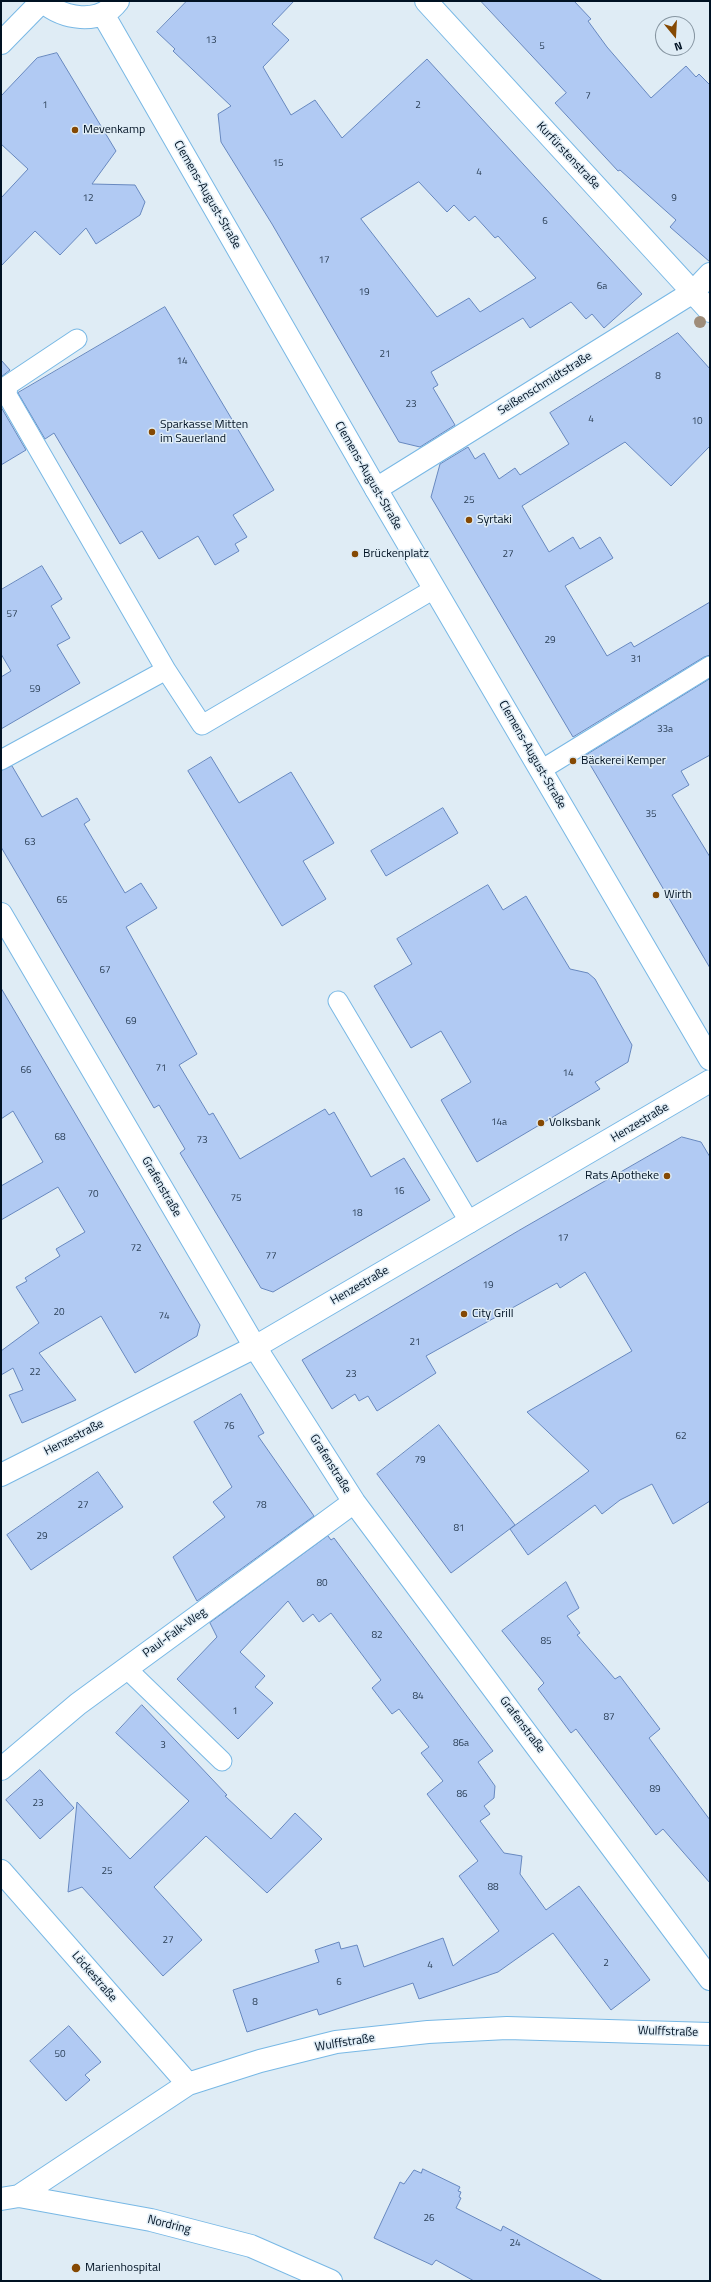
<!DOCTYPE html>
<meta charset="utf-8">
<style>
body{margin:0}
#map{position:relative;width:711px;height:2282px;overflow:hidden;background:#dfecf5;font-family:"Titillium Web",sans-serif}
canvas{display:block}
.frame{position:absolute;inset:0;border:2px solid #001223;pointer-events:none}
.north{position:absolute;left:655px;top:16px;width:40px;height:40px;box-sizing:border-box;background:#dfecf5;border:1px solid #8695a1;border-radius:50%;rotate:162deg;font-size:11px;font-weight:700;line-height:16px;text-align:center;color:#001223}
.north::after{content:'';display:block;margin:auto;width:14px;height:18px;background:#854903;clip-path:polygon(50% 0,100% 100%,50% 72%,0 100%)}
</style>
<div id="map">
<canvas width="711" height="2282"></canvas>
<div class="frame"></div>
<div class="north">N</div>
</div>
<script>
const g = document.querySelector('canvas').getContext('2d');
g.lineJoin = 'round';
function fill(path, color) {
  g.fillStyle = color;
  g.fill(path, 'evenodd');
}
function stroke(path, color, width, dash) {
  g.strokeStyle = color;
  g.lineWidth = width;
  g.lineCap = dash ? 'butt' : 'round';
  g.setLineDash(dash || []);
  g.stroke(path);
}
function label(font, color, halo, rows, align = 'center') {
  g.font = font + ' "Titillium Web",sans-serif';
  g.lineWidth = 3;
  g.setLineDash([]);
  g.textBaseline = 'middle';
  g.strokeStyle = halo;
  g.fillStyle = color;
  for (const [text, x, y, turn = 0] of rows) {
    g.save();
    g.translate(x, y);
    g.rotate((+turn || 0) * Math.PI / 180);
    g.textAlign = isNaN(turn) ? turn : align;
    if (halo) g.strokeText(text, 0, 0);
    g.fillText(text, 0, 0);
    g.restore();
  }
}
const building = new Path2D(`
 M187,1H294L272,24L289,40L263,67L291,115L315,100L342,138L427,59L642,294L604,328L592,314L586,319L571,302L530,328L523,318L431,372L438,385L433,388L455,425L420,447L399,442L272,224L221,142L218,114L231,106L173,51L175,49L157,32ZM419,182L447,212L454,205L469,221L475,216L495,238L498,236L536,278L480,312L469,298L437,317L361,219Z
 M481,1H574L591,19L588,21L607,47L651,98L686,66L696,77L699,74L710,85V262L670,227L676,220L620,170L618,171L555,103L566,93Z
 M57,53L116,151L92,184L135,185L145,202L140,215L96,244L86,228L60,255L35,231L1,266V198L28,169L1,144V96L37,58Z
 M165,307L274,490L233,515L247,537L235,544L239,551L215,565L198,536L159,559L142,531L120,544L54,433L45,439L18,393Z
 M678,333L710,369V446L671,486L625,442L522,506L549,552L573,537L580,549L600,537L613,558L565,586L607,656L631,642L634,647L710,602V655L704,657L573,737L431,497L440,464L468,447L475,459L484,453L499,479L515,468L520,475L569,444L550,413Z
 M1,360L10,370L1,377Z
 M1,407L26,450L1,465Z
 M42,566L62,599L51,606L70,638L57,645L80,683L1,729V677L11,671L1,654V590Z
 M710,679V755L681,771L689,785L672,795L710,857V968L585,756Z
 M211,757L239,803L291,772L334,843L303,861L326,899L282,926L188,771Z
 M12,766L42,817L77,798L90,820L84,824L125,893L141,883L157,908L126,927L197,1054L179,1065L209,1115L213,1113L240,1159L325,1109L329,1115L334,1112L371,1177L404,1158L430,1200L273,1292L261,1288L180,1153L185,1149L159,1105L154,1108L1,847V771Z
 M443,808L458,833L386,876L371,851Z
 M488,885L503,910L526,896L570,969L588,973L595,979L632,1045L628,1062L595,1082L600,1089L477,1162L441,1100L471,1082L441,1031L411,1048L374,986L412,964L397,939Z
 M1,988L200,1325L197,1336L135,1373L101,1316L39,1353L76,1400L22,1423L9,1395L23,1390L13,1368L1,1375V1351L39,1323L16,1287L27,1281L25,1278L60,1256L56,1249L85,1232L58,1187L1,1220V1186L43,1162L13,1111L1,1119Z
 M682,1137L701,1142L710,1157V1501L673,1524L652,1484L620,1500L602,1514L595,1505L528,1555L510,1529L589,1471L527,1412L632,1351L585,1272L560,1288L557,1283L426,1356L436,1373L377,1411L368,1396L359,1401L355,1394L332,1409L302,1360L518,1231Z
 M241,1394L264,1433L258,1436L314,1516L197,1601L173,1557L225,1517L213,1502L232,1487L194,1422Z
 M439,1425L515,1525L451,1573L377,1474Z
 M98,1472L123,1507L31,1570L7,1535Z
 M328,1536L331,1540L334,1538L493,1751L478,1762L495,1786L494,1798L484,1806L490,1814L480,1821L504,1853L522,1856L520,1874L546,1910L579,1886L650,1980L611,2010L553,1933L498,1972L419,1999L413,1983L319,2015L317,2009L247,2032L233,1990L319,1962L315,1950L339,1942L341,1949L357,1945L364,1967L443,1938L453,1966L499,1931L459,1876L478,1861L427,1794L443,1781L421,1753L429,1747L399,1709L392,1714L372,1688L381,1680L331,1613L319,1622L313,1614L303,1622L288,1601L240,1652L265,1676L255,1687L273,1703L238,1739L177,1679L217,1637L210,1623Z
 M566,1582L579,1608L567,1616L580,1633L577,1635L615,1679L620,1676L660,1729L649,1738L710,1820V1883L663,1829L656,1835L576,1729L571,1733L538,1689L544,1683L502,1631Z
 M142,1705L227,1795L225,1796L271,1839L295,1813L322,1839L267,1893L206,1836L154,1887L202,1940L163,1976L82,1887L68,1892L77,1802L130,1859L189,1801L116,1733Z
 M40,1770L74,1808L40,1839L6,1800Z
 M69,2026L101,2062L85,2075L90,2080L66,2101L30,2061Z
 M423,2169L460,2187L458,2191L461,2192L459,2197L461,2198L456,2208L501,2231L503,2226L603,2281H474L436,2260L432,2265L374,2238L400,2182L404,2184L414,2170L421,2173Z`);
fill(building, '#b1caf3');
stroke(building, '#6788bf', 1);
const lane = new Path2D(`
 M77,339L8,385L7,395L166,670
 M1,760L166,670L202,725L434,589
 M541,770L710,666
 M338,1001L470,1223
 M126,1668L222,1761`);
const street = new Path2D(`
 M426,1L710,311
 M376,489L693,292L710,274
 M1,914L255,1347L354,1502L710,1979
 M1,1475L255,1347L710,1081
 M1,1769L78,1704L354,1502
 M1,1871L188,2084
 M19,2196L188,2084L260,2061L336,2042L428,2032L507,2028L710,2034
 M1,2199L19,2196L151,2220L251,2246L331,2281`);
const secondary = new Path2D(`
 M42,1C63,19 99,26 118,1
 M103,14L376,489L710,1059
 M1,43L42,1`);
stroke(lane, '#78b8e5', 21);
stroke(street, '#78b8e5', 24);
stroke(secondary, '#78b8e5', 24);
stroke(lane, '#fff', 19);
stroke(street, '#fff', 22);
stroke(secondary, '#fff', 22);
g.fillStyle = '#9f8d7a';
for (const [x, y] of [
 [700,322]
]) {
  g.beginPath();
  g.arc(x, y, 6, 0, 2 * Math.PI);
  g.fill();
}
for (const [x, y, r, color] of [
 [75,130,4,"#854903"],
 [152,432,4,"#854903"],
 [469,520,4,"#854903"],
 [355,554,4,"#854903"],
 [573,761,4,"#854903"],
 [656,895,4,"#854903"],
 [541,1123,4,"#854903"],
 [667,1176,4,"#854903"],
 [464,1314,4,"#854903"],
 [76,2268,5,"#854903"]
]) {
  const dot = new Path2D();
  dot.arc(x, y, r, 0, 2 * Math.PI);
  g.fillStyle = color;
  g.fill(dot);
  stroke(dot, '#dfecf5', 1.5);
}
label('10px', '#2c4057', null, [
 ["13",211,41],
 ["5",542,47],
 ["7",588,97],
 ["1",45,106],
 ["2",418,106],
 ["15",278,164],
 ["4",479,173],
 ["12",88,199],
 ["9",674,199],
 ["6",545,222],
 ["17",324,261],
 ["6a",602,287],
 ["19",364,293],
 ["21",385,355],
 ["14",182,362],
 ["8",658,377],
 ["23",411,405],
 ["4",591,420],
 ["10",697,422],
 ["25",469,501],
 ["27",508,555],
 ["57",12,615],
 ["29",550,641],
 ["31",636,660],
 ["59",35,690],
 ["33a",665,730],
 ["35",651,815],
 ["63",30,843],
 ["65",62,901],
 ["67",105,971],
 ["69",131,1022],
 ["71",161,1069],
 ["66",26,1071],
 ["14",568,1074],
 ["14a",499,1123],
 ["68",60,1138],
 ["73",202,1141],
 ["16",399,1192],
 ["70",93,1195],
 ["75",236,1199],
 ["18",357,1214],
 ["17",563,1239],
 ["72",136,1249],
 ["77",271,1257],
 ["19",488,1286],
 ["20",59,1313],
 ["74",164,1317],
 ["21",415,1343],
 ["22",35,1373],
 ["23",351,1375],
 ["76",229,1427],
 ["62",681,1437],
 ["79",420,1461],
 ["27",83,1506],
 ["78",261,1506],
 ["81",459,1529],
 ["29",42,1537],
 ["80",322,1584],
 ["82",377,1636],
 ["85",546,1642],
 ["84",418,1697],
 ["1",235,1712],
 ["87",609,1718],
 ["86a",461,1744],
 ["3",163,1746],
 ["89",655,1790],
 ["86",462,1795],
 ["23",38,1804],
 ["25",107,1872],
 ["88",493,1888],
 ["27",168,1941],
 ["2",606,1964],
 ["4",430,1966],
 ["6",339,1983],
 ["8",255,2003],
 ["50",60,2055],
 ["26",429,2219],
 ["24",515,2244]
]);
label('12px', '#001223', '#dfecf5', [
 ["Mevenkamp",83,130],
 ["Sparkasse Mitten",160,425],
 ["im Sauerland",160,439],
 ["Syrtaki",477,520],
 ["Brückenplatz",363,554],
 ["Bäckerei Kemper",581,761],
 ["Wirth",664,895],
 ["Volksbank",549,1123],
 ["Rats Apotheke",659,1176,"right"],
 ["City Grill",472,1314],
 ["Marienhospital",85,2268]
], 'left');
label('12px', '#001223', '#dfecf5', [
 ["Kurfürstenstraße",568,156,47],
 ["Clemens-August-Straße",207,195,60],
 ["Seißenschmidtstraße",545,384,-32],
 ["Clemens-August-Straße",368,476,60],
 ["Clemens-August-Straße",532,755,60],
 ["Henzestraße",640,1123,-31],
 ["Grafenstraße",161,1187,60],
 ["Henzestraße",360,1286,-30],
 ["Henzestraße",74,1438,-27],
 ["Grafenstraße",330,1464,58],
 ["Paul-Falk-Weg",175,1633,-36],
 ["Grafenstraße",522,1725,53],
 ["Löckestraße",94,1977,49],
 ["Wulffstraße",668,2032,2],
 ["Wulffstraße",345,2043,-9],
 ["Nordring",169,2225,14]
]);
</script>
